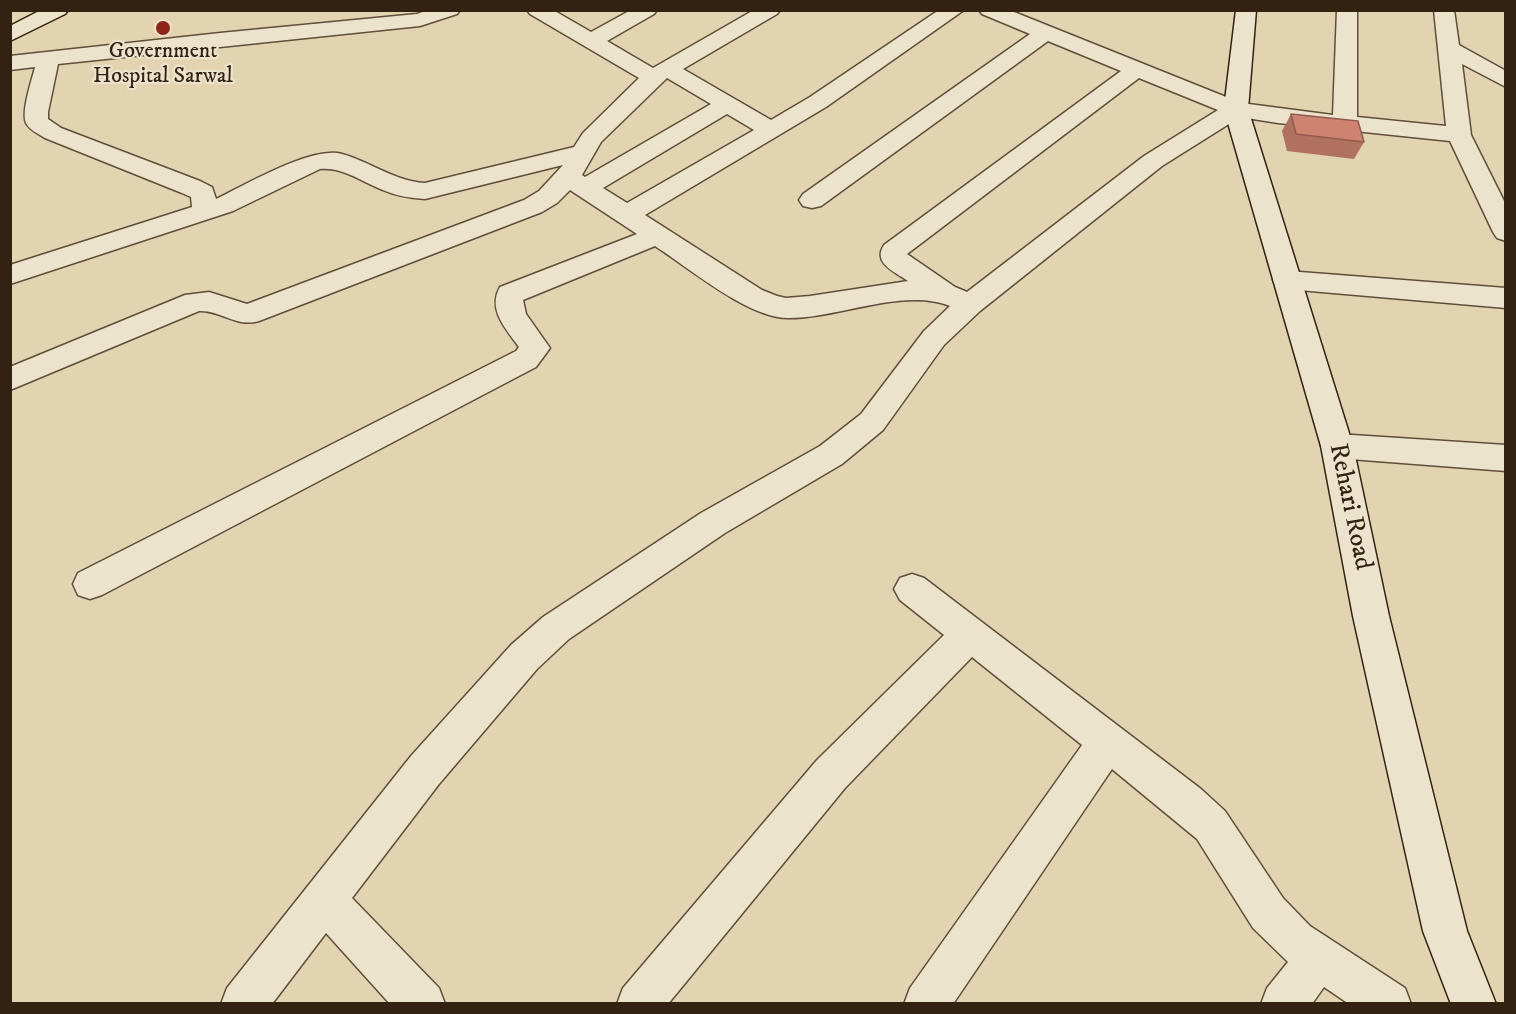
<!DOCTYPE html>
<style>
body{margin:0}
#map{position:relative;width:1516px;height:1014px;overflow:hidden;background:#e2d4b1;font-family:"IM FELL DW Pica",serif}
canvas{display:block}
.frame{position:absolute;inset:0;border:12px solid #332212;pointer-events:none}
</style>
<div id="map">
<canvas width="1516" height="1014"></canvas>
<div class="frame"></div>
</div>
<script>
const g = document.querySelector('canvas').getContext('2d');
g.lineJoin = 'round';
function stroke(path, color, width, dash) {
  g.strokeStyle = color;
  g.lineWidth = width;
  g.lineCap = dash ? 'butt' : 'round';
  g.setLineDash(dash || []);
  g.stroke(path);
}
function fill(path, color) {
  g.fillStyle = color;
  g.fill(path, 'evenodd');
}
function label(font, color, halo, rows, align = 'center') {
  g.font = font + ' "IM FELL DW Pica",serif';
  g.lineWidth = 4.5;
  g.setLineDash([]);
  g.textBaseline = 'middle';
  g.strokeStyle = halo;
  g.fillStyle = color;
  for (const [text, x, y, turn = 0] of rows) {
    g.save();
    g.translate(x, y);
    g.rotate((+turn || 0) * Math.PI / 180);
    g.textAlign = isNaN(turn) ? turn : align;
    if (halo) g.strokeText(text, 0, 0);
    g.fillText(text, 0, 0);
    g.restore();
  }
}
const minor = new Path2D(`
 M428,10H460L457,14L420,26L58,64L48,112V119L61,128L200,181L212,187L216,199C245,185 313,145 342,154C371,162 394,181 425,183L574,147L583,133L639,78L530,14L527,10H553L591,32L631,10H657L654,14L607,41L653,68L754,10H780L777,14L683,69L771,120L810,97L939,10H964L826,107L645,215L762,290L777,296L786,298L810,296L908,281C895,272 872,263 884,245L1121,71L1048,41L821,206L812,208L803,206L799,200L803,194L1030,34L982,14L979,10H1009L1241,103L1333,115L1337,10H1357V117L1446,126L1434,10H1454L1459,45L1506,71V87L1462,64L1471,135L1506,205V241L1497,238L1493,232L1450,141L1278,123L1240,117L1162,166L980,311L944,345L883,430L842,464L725,533L569,639L537,669L439,784L352,898L439,988L445,1004H390L326,933L272,1004H221L227,988L411,756L511,645L543,617L701,513L820,446L861,414L924,331L950,306C903,287 837,319 787,318C747,317 689,268 655,246L523,300L526,314L550,348L536,367L102,595L90,599L78,595L73,584L78,573L516,351L519,347C506,329 487,309 500,287L637,234L570,190L557,203L542,212L259,321C236,328 221,310 199,311L10,390V367L185,295L209,292L247,304L524,200L539,191L563,165L425,199C410,198 396,196 383,190C362,182 343,167 320,169L233,211L10,284V265L192,207L191,197L182,193L45,138C39,134 29,130 26,123C21,111 32,80 35,67L10,70V56L220,33L417,14ZM667,78L711,104L585,177L582,175L601,142ZM1139,78L1218,110L1144,156L967,292L955,287L907,254ZM727,114L754,130L627,203L603,188Z
 M1287,271L1506,288V308L1287,289L1277,287L1273,280L1277,273Z
 M1337,434L1506,445V471L1337,458L1326,455L1321,446L1326,437Z
 M912,574L924,578L1201,789L1225,811L1283,898L1310,926L1405,988L1411,1004H1349L1324,987L1312,1004H1261L1267,988L1288,962L1253,928L1197,839L1112,769L953,1004H904L910,988L1082,745L972,657L845,788L668,1004H617L623,988L817,760L944,635L900,600L894,589L900,578Z`);
const secondary = new Path2D(`
 M41,10H68L65,14L10,41V26Z
 M1236,10H1256L1248,109L1353,446L1389,616L1467,931L1496,1004H1451L1423,931L1353,616L1321,446L1224,109Z`);
stroke(minor, '#5f4e3a', 3);
stroke(secondary, '#332212', 3);
fill(minor, '#ece3cc');
fill(secondary, '#ece3cc');
fill(new Path2D(`
 M1291,114L1364,142L1354,159L1287,151L1282,131Z`), '#b07160');
const building = new Path2D(`
 M1291,114L1358,121L1364,142L1296,134Z`);
fill(building, '#cd8370');
stroke(building, '#905c4e', 1.5);
for (const [x, y, r, color] of [
 [163,28,8,"#8f2418"]
]) {
  const dot = new Path2D();
  dot.arc(x, y, r, 0, 2 * Math.PI);
  g.fillStyle = color;
  g.fill(dot);
  stroke(dot, '#ece3cc', 2);
}
label('22px', '#332212', '#ece3cc', [
 ["Government",163,52],
 ["Hospital Sarwal",163,77]
]);
label('26px', '#332212', '#ece3cc', [
 ["Rehari Road",1349,507,78]
]);
</script>
